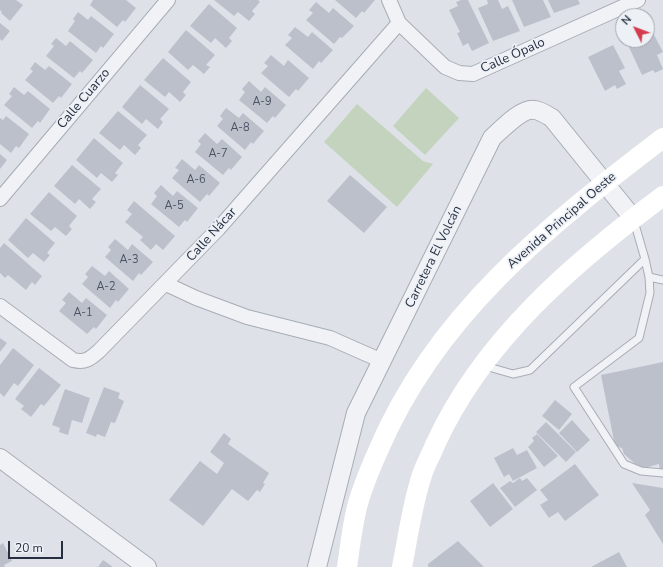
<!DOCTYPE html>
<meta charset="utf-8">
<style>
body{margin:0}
#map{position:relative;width:663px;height:567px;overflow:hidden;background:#dee2e8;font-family:"Nunito Sans",sans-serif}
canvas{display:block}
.north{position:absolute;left:615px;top:8px;width:40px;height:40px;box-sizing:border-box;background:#edf1f6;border:1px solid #9da3ad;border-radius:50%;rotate:312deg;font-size:11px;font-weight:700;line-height:16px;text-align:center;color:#262f40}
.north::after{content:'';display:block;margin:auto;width:14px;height:18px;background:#d53b4e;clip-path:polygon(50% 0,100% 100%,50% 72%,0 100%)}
.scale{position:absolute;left:8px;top:541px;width:55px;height:18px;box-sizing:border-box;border:2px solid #262f40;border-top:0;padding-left:5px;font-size:12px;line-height:14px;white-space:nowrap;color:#262f40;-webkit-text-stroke:3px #edf1f6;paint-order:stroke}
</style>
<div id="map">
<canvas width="663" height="567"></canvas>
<div class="north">N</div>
<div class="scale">20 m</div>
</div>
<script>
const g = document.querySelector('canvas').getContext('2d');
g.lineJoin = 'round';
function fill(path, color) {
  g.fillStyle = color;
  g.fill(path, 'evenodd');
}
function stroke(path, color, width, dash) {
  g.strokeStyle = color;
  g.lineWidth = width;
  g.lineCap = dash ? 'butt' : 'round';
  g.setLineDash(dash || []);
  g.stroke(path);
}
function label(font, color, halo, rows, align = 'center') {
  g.font = font + ' "Nunito Sans",sans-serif';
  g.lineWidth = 3.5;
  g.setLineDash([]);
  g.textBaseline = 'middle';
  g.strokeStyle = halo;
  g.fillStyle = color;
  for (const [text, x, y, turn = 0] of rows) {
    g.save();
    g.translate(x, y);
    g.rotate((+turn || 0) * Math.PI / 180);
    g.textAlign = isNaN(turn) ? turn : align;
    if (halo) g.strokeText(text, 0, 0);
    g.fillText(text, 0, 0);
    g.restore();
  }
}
fill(new Path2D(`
 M426,88L459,118L425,155L393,126Z
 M357,104L423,161L433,164L397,207L324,142Z`), '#c3d3be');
fill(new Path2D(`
 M0,0H16L23,5L10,21L1,13L2,12L0,10Z
 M93,0H126L136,8L125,22L123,20L117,27L90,5Z
 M214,0H258L260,2L252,11L255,14L249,21L238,12L234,16Z
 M335,0H375L364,13L362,11L356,18Z
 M461,0H468L489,43L472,51L468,43L463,46L457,33L460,32L449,10L458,6L456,2Z
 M487,0H498L502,9L508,6L520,31L493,41L478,8L488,4Z
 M512,0H543L551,17L524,27Z
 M548,0H578L580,4L554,13Z
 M316,2L329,13L333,8L354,26L342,38L340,37L334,44L306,20L313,13L309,10Z
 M209,4L237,28L229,38L232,41L226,48L215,38L211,43L190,26Z
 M78,12L88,20L91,16L114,34L103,48L101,46L96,53L68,31L75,21L73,19Z
 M0,23L10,31L2,41L0,39Z
 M295,27L308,37L312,32L333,50L321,63L319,61L313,69L285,45L292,38L288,35Z
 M651,29L663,52L657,55L663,69L655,73L653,70L642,75L626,41L647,40V31Z
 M186,30L215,55L206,65L210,67L204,74L193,65L188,70L168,52Z
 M56,38L66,46L70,41L93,60L82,73L80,71L74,78L46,56L54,46L51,44Z
 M613,45L625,68L619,71L626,84L617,89L615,85L605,91L588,57Z
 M271,55L284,66L288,60L309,78L298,91L296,89L289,97L261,73L268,66L264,63Z
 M163,58L191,82L183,92L186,95L180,102L169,92L165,97L144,80Z
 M35,62L45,70L49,66L72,84L61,98L59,96L53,103L25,80L33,71L30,69Z
 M249,81L261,92L265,87L286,105L275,118L273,116L267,123L239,100L245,92L242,89Z
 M140,85L169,109L160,119L163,122L158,129L146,119L142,124L122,107Z
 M14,87L24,95L28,91L50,109L40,123L38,121L32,128L4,105L12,96L9,94Z
 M226,108L239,118L243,113L264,131L253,144L251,142L245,150L217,126L223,119L220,116Z
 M118,111L147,135L138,145L141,148L135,155L124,145L120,150L99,133Z
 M6,116L29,134L19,148L16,146L11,153L0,144V118L3,120Z
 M205,133L217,144L222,139L242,157L231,170L229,168L223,175L195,152L201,144L198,141Z
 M94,138L123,163L115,173L118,175L112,182L101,173L97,178L76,160Z
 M0,154L7,160L0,169Z
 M182,159L195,170L199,165L220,183L209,196L207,194L200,202L172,178L179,170L175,168Z
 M72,165L101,189L92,199L96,202L90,209L79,199L75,204L54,186Z
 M350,175L387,207L364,233L327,201Z
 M161,185L173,196L177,191L198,208L187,222L185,220L179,227L151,204L157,196L154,193Z
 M49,192L77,216L69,226L72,229L66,236L55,227L51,231L30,214Z
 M134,201L175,236L163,250L156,244L151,250L140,240L143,237L125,222L132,214L127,210Z
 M26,218L55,243L47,253L50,255L44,262L33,253L28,258L8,240Z
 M115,239L128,250L132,244L153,262L141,275L139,273L133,281L105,257L111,250L108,247Z
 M4,243L42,276L35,285L32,282L26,290L8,275L5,278L0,273V248Z
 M92,266L105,276L109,271L129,289L118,302L116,300L110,308L82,284L88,277L85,274Z
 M69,292L82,303L86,298L107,315L96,329L94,327L87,334L59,311L66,303L62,300Z
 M0,338L7,343L0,352Z
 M13,348L34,365L18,386L14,383L4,397L0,393V365Z
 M663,362V470H660L659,464L641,469L624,454L622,448L615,446L601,375Z
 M39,368L61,385L44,406L41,404L31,417L21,409L24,406L15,399Z
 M104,387L120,393L118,398L124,401L115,423L111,422L105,437L97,434L96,437L86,433Z
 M65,389L90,398L82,423L72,420L68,435L59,432L60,428L52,425Z
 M555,400L572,414L559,430L542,416Z
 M572,420L590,440L577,452L559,433Z
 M546,422L576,452L566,462L536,432Z
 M224,433L231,439L228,444L269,473L263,483L265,484L260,492L257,490L248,501L232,489L203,526L169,500L200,461L217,474L224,463L210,452Z
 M537,434L558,456L544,467L528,447L534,441L532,438Z
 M513,448L517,455L527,450L537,468L513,481L509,474L504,477L494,458Z
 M575,464L599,495L565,521L558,512L549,518L540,505L548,500L540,490Z
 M520,478L522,481L527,478L537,490L515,507L500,488L510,481L513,483Z
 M493,483L513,509L490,527L470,501Z
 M632,483L663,488V544L645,515L650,510Z
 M458,541L484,567H428V564Z
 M3,543L12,561L4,565L5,567H0V545Z
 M619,552L627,567H591Z
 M103,560L113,567H98Z`), '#bbc0cb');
const service = new Path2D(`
 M645,259L649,277L650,293L639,338L574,387L624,464L641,471L663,473
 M649,277L663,280
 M485,366L513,374L530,370L645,259L634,221`);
const minor = new Path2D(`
 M389,0L399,23L445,67L459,73L473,74L638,0
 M0,199L168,0
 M166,284L196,298L247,317L330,338L382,361
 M0,306L73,360C85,363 90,359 99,351L219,228L399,23`);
const tertiary = new Path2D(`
 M0,458L147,567
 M317,567L356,413L492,138C501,130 522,107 535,110C541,111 547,115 552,118L633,218`);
stroke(service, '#a7acb6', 9);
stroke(minor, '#a7acb6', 16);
stroke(tertiary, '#a7acb6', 20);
stroke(service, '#f1f2f6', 7);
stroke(minor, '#f1f2f6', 14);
stroke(tertiary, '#f1f2f6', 18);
stroke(new Path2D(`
 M347,567C350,547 352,527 357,507C362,488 370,469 378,451C436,314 548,226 663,138
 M402,567C408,537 412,505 422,475C425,465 431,455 435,445C482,341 573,263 663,196`), '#fff', 20);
label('11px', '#4b5363', null, [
 ["A-9",262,102],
 ["A-8",240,128],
 ["A-7",218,154],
 ["A-6",196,180],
 ["A-5",174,206],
 ["A-3",129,260],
 ["A-2",106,287],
 ["A-1",83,313]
]);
label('13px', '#262f40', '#edf1f6', [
 ["Calle Ópalo",513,56,-24],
 ["Calle Cuarzo",84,99,-50],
 ["Avenida Principal Oeste",562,221,-41],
 ["Calle Nácar",212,235,-48],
 ["Carretera El Volcán",434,257,-64]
]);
</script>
